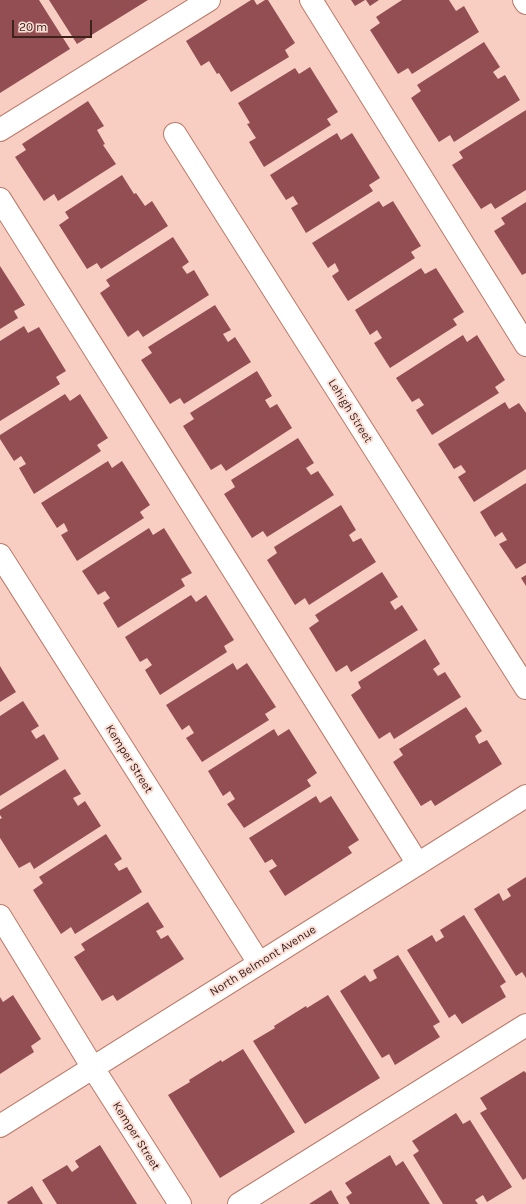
<!DOCTYPE html>
<style>
body{margin:0}
#map{position:relative;width:526px;height:1204px;overflow:hidden;background:#f8cec2;font-family:Karla,sans-serif}
canvas{display:block}
.scale{position:absolute;left:12px;top:20px;width:80px;height:18px;box-sizing:border-box;border:2px solid #3d231c;border-top:0;padding-left:5px;font-size:12px;line-height:14px;white-space:nowrap;color:#3d231c;-webkit-text-stroke:3px #fbdfd7;paint-order:stroke}
</style>
<div id="map">
<canvas width="526" height="1204"></canvas>
<div class="scale">20 m</div>
</div>
<script>
const g = document.querySelector('canvas').getContext('2d');
g.lineJoin = 'round';
function fill(path, color) {
  g.fillStyle = color;
  g.fill(path, 'evenodd');
}
function stroke(path, color, width, dash) {
  g.strokeStyle = color;
  g.lineWidth = width;
  g.lineCap = dash ? 'butt' : 'round';
  g.setLineDash(dash || []);
  g.stroke(path);
}
function label(font, color, halo, rows, align = 'center') {
  g.font = font + ' Karla,sans-serif';
  g.lineWidth = 4;
  g.setLineDash([]);
  g.textBaseline = 'middle';
  g.strokeStyle = halo;
  g.fillStyle = color;
  for (const [text, x, y, turn = 0] of rows) {
    g.save();
    g.translate(x, y);
    g.rotate((+turn || 0) * Math.PI / 180);
    g.textAlign = isNaN(turn) ? turn : align;
    if (halo) g.strokeText(text, 0, 0);
    g.fillText(text, 0, 0);
    g.restore();
  }
}
fill(new Path2D(`
 M0,0H39L70,49L0,93Z
 M49,0H148L77,44Z
 M251,0H254L257,5L265,0H268L295,43L285,50L289,57L231,92L219,73L217,74L209,61L201,66L186,41Z
 M351,0H365L355,6Z
 M366,0H379L370,6Z
 M402,0H449L456,11L464,6L479,32L412,74L408,68L398,74L370,30L380,23L376,17Z
 M484,42L500,67L493,72L498,79L505,75L520,100L454,142L450,135L439,142L411,98L421,91L417,85Z
 M310,67L338,112L327,119L331,125L264,167L249,142L256,138L247,124L250,123L238,103L295,68L299,74Z
 M88,101L104,126L97,130L105,144L103,145L116,164L58,201L54,194L44,201L15,157L26,150L22,144Z
 M526,110V190L495,209L491,203L481,209L452,165L463,158L459,152Z
 M337,133L341,140L352,133L380,178L369,185L373,191L306,233L291,208L298,204L293,196L286,200L270,175Z
 M122,175L134,194L136,193L145,206L152,201L168,226L101,269L97,263L87,269L59,225L69,218L65,212Z
 M379,201L383,207L393,201L421,246L411,252L415,258L348,301L332,276L339,271L335,263L328,268L312,243Z
 M526,202V273L522,275L494,231L505,224L501,218Z
 M173,237L189,262L182,267L187,274L194,270L209,295L143,337L138,330L128,337L100,293L110,286L106,280Z
 M0,266L25,305L14,311L18,318L0,329Z
 M421,268L425,274L436,268L464,312L453,319L457,325L390,368L374,343L382,338L377,330L370,335L355,310Z
 M215,305L231,330L223,334L228,342L235,337L251,362L184,404L180,398L170,404L141,360L152,353L148,347Z
 M24,326L28,333L39,327L66,371L56,377L60,384L0,421V341Z
 M463,335L467,342L477,335L505,380L495,387L499,393L432,435L416,410L424,405L419,398L412,402L396,378Z
 M257,371L272,396L265,400L270,408L277,404L292,428L226,471L221,464L211,470L183,426L194,419L190,413Z
 M65,394L70,401L80,394L108,438L97,445L101,451L34,494L19,468L26,464L21,456L14,461L0,439V435Z
 M505,402L509,409L519,403L526,413V469L474,502L458,477L466,472L461,465L454,469L438,444Z
 M298,438L314,463L306,468L311,475L318,471L334,495L267,537L263,531L252,538L224,494L235,487L231,480Z
 M108,461L112,468L122,461L150,505L140,512L144,518L77,561L61,535L68,531L64,523L57,528L41,503Z
 M526,483V563L516,569L499,544L507,540L502,532L495,537L480,512Z
 M341,505L356,530L349,535L353,542L361,538L376,562L309,605L305,598L295,605L267,560L277,553L274,547Z
 M149,528L153,535L164,528L192,573L181,579L185,586L118,628L103,603L110,598L105,591L98,595L82,571Z
 M382,572L398,597L390,602L395,610L402,605L418,630L351,672L347,665L336,672L309,628L319,621L315,615Z
 M526,575V586L521,578Z
 M191,595L196,602L206,595L234,640L224,646L227,652L160,695L145,670L152,665L147,658L140,662L125,637Z
 M425,639L440,664L433,669L438,676L445,672L461,697L394,739L390,732L379,739L351,695L361,688L358,682Z
 M233,663L237,670L247,663L276,707L265,714L269,720L202,762L186,738L194,733L189,725L182,730L166,705Z
 M0,666L16,692L0,702Z
 M23,701L39,726L31,731L36,739L44,734L59,759L0,796V716Z
 M466,707L482,731L475,736L479,744L487,740L502,764L435,806L431,800L421,806L393,762L403,755L399,749Z
 M274,729L278,736L289,729L317,773L307,780L311,786L244,828L227,804L235,799L230,791L223,796L208,771Z
 M65,769L81,794L73,798L78,806L85,801L101,826L34,869L30,862L19,868L0,838V819L2,818L0,815V810Z
 M316,796L320,803L331,796L359,840L348,847L352,853L285,896L269,871L277,866L272,859L265,863L249,838Z
 M106,834L122,859L114,864L119,871L127,867L142,892L75,934L71,927L61,934L33,890L43,883L39,877Z
 M526,877V978L522,972L516,976L474,909L499,893L503,901L511,896L507,889Z
 M148,902L164,927L156,931L161,939L168,935L184,959L117,1001L113,995L102,1001L74,957L85,950L81,944Z
 M464,915L506,982L500,986L506,997L462,1024L455,1014L449,1018L407,950L432,935L436,942L444,937L440,930Z
 M398,955L440,1022L433,1026L440,1037L395,1065L389,1054L382,1058L340,991L365,975L370,982L377,978L373,970Z
 M13,995L41,1039L31,1046L34,1052L0,1074V997L3,1002Z
 M328,995L380,1078L305,1124L253,1041L275,1028L274,1026L306,1006L307,1008Z
 M243,1049L295,1132L220,1178L168,1095L190,1082L189,1080L221,1060L222,1062Z
 M524,1071L526,1073V1178L523,1180L480,1113L487,1109L480,1098Z
 M456,1113L463,1124L470,1120L512,1187L487,1202L483,1195L475,1200L478,1204H443L413,1155L419,1151L412,1141Z
 M100,1145L137,1204H57L42,1180L67,1165L72,1172L79,1167L75,1161Z
 M390,1155L396,1166L403,1161L430,1204H350L346,1197L352,1193L345,1183Z
 M32,1186L43,1204H8L7,1202Z
 M331,1190L339,1204H309Z`), '#934e54');
const minor = new Path2D(`
 M311,0L526,345
 M524,0L526,3
 M0,130L209,0
 M175,134L526,688
 M0,199L418,864
 M0,555L259,963
 M0,916L93,1068L180,1204
 M0,1126L526,796
 M239,1204L526,1025`);
stroke(minor, '#ba7a69', 24);
stroke(minor, '#fff', 22);
label('12px', '#3d231c', '#fbdfd7', [
 ["Lehigh Street",350,411,58],
 ["Kemper Street",129,759,58],
 ["North Belmont Avenue",263,961,-32],
 ["Kemper Street",136,1136,58]
]);
</script>
